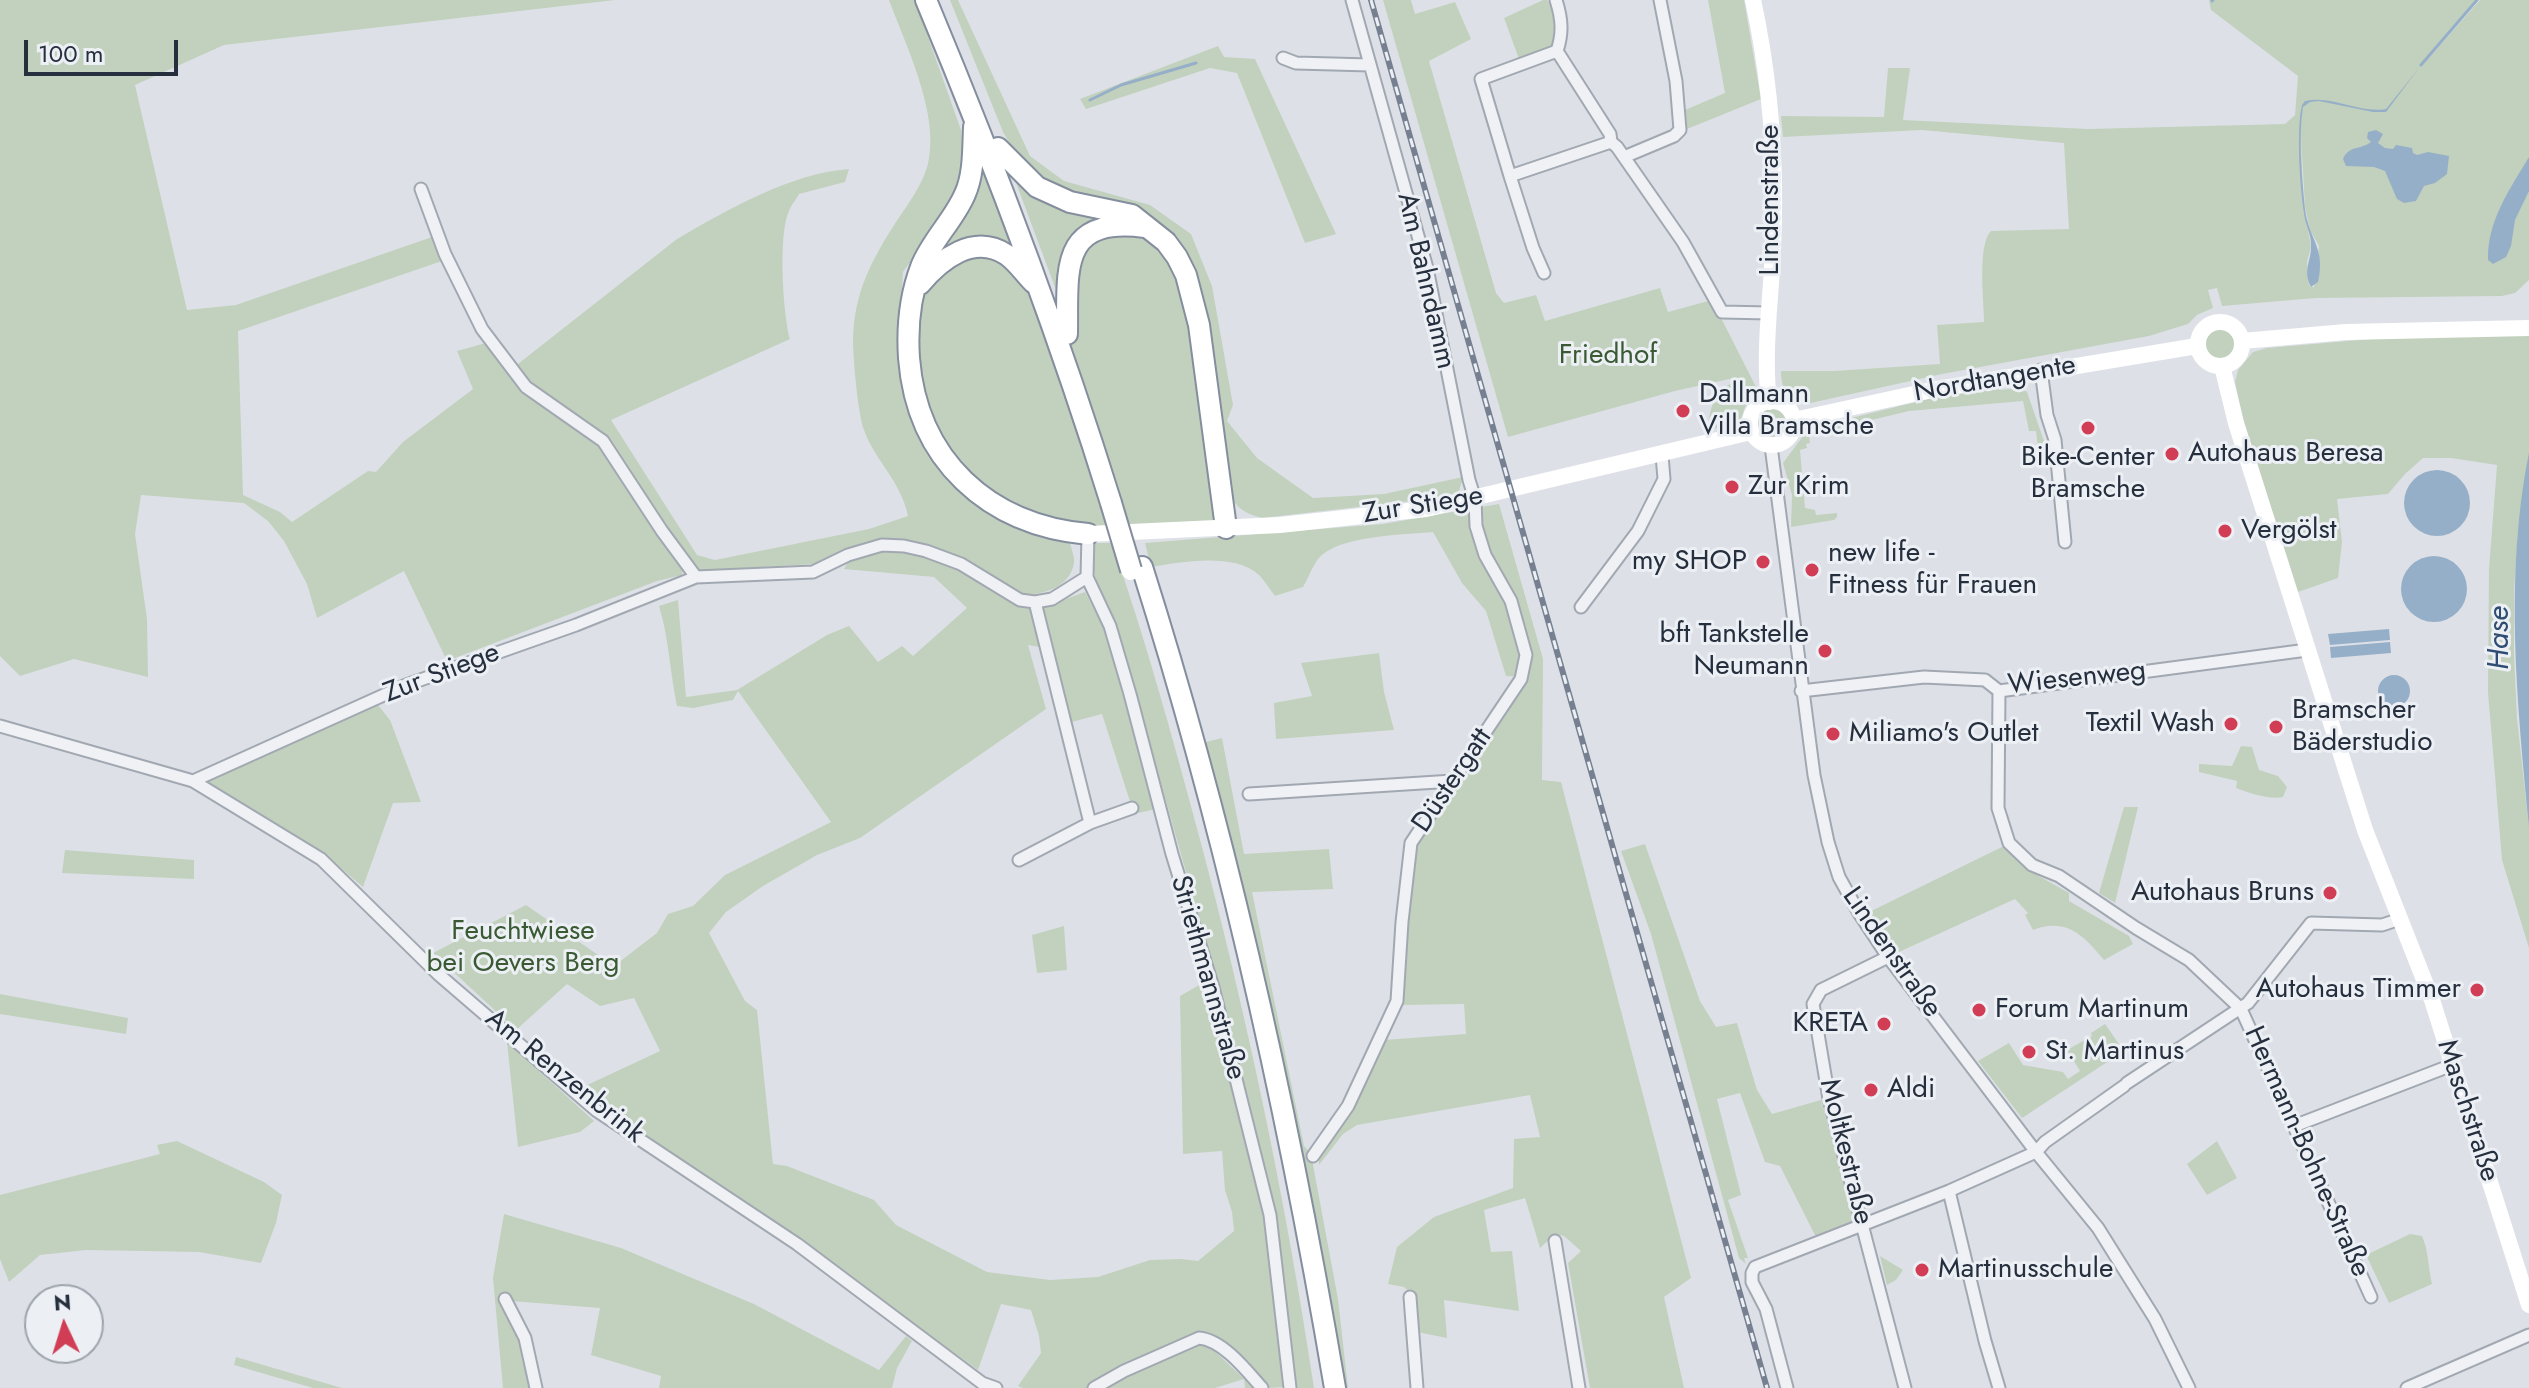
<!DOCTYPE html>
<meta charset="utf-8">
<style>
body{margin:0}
#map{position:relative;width:2529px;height:1388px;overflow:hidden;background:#dde1e7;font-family:Jost,sans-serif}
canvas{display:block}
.north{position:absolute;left:24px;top:1284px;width:80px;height:80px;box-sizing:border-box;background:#ecf0f5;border:2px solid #9da3ac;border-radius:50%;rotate:356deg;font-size:22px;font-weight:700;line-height:32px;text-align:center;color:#262f3e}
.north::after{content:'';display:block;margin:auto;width:28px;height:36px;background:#d03d54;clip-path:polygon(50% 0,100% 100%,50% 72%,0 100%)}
.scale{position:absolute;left:24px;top:40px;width:154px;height:36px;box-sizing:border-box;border:4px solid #262f3e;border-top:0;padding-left:10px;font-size:24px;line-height:28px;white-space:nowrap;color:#262f3e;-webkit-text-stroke:6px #ecf0f5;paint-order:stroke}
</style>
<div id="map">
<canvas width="2529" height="1388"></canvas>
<div class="north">N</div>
<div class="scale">100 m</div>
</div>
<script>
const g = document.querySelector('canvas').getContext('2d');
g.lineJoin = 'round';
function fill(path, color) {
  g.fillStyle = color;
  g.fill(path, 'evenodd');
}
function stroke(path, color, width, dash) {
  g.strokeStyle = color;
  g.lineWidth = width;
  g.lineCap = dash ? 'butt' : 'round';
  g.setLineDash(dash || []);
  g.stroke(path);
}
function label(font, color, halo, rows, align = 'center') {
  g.font = font + ' Jost,sans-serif';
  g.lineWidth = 6;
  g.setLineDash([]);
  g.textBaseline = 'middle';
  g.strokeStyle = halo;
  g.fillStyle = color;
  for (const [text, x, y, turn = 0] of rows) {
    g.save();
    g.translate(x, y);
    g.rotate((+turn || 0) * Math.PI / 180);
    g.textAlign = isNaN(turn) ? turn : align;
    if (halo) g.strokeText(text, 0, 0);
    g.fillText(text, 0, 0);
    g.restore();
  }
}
fill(new Path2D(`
 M0,0H615L224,45L135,85L187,310L236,305L432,237L442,261L238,331L243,495L280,512L292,522L368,471L376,472L403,442L473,389L457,351L486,343L509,371L677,239C727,210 791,173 849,169L845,182L799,194C796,200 791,205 789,211C778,235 783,313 790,339L611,420L697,555L715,560L869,529L908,516C901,481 875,461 864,430C858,415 853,357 853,340C854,293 871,261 896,222C908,204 922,186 928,164C940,114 906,46 889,0H915L961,130L964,157L961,181L952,205L903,272L898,355L905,398L917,433L930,454L955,484L979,507L1029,531L1070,543C1071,548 1075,558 1074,563C1070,588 1042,595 1021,595L1016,604L1046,606L1085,592L1109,639L1156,809L1134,814L1102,714L1068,723L1050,649L1028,645L1046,709L860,838L817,855L763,886L726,912L709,933L745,1001L757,1010L773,1164L787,1166L874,1200L896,1225L987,1272L1050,1280L1098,1277L1150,1260L1181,1259L1198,1261L1234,1231L1232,1212L1225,1190L1222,1151L1183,1154L1180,996L1201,984L1223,1055L1264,1218L1284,1387L1269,1388L1214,1336L1202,1334L1123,1366L1087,1388H1023L1018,1386L1041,1353L1039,1336L1031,1310L1001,1304L978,1370L800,1242L602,1105L583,1087L660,1051L634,998L600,1006L567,984L516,1030L433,953L526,905L614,966L657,933L668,914L693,906L725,875L831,822L738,691L733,700L693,708L677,706C670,673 669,638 659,606L678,600L686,697L737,690L827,635L849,626L878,662L902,646L913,656L967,608L934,577L844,569L857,547L813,564L699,571L663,536L683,569L682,575L657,581L447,661L404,571L317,618L307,584L284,541L268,521L244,503L141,495L135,534L147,619L148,677L74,659L20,676L0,656Z
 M950,0H958L1030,156L1064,181L1150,205L1191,234L1212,286L1233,405L1227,421L1257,458L1313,498L1384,494L1463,477L1459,491L1454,496L1262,518C1245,513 1236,509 1229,492L1174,240L1058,191L1020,161L1003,132Z
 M1383,0H1411L1415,14L1455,2L1471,39L1429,61L1496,293L1504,303L1536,295L1545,321L1660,288L1668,312L1712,300L1756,387L1755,396L1745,407L1741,419L1733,424L1709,430C1708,410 1715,389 1735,382L1734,378L1675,391L1508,437Z
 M1543,0H1547C1559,15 1557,26 1555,44L1519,59L1504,18Z
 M1708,0H1744L1761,99L1687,129L1685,110L1725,93Z
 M2209,0H2476L2421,67L2480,0H2529V280L2515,293L2502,296L2316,298L2222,306L2217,288L2208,290L2213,308L2197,315L2188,324L2149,336L1942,374L1806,404C1788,398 1781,390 1781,371H1834L1940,364L1937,325L1984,322C1984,301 1977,245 1991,231L2069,229L2064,143L1922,130L1783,137L1781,116L1884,117L1888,68H1910L1903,120L2088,129L2285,124L2295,115L2298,76L2211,10ZM2301,136L2305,207L2310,230L2319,246L2314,287H2311L2309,285L2307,262L2311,247L2303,201Z
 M1218,46L1224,57L1255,59L1336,234L1305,243L1237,73L1210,68L1086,109L1080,99Z
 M977,150L1021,262L1012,254L930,259Z
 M1012,172L1117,218L1095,225L1062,306Z
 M1129,225L1177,257L1226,528L1132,534L1067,334L1075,248Z
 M991,248L1038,288L1120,534L1032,524L947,464L908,345L930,273Z
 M2205 343a15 15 0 1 1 30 0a15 15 0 1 1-30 0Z
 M2504,336H2529V452L2518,532L2514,591V654L2517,718L2529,828V948L2502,860L2488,692L2489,569L2497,465L2451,458H2423L2405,474L2388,494L2337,499L2342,542L2338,578L2298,592L2244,423L2235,382L2238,370L2253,352L2267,348L2383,338Z
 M1998,386L1999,390L2020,388L2027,392L2045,444L2046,457L2039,458L2036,431H2029L2023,401L1909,411L1813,434L1809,436L1810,443L1806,444L1807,448L1800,450L1805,508L1815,510L1816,515L1837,513V517L1834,520L1791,527L1792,495L1783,463L1806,432L1815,427L1932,398Z
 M1757 423a15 15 0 1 1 30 0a15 15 0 1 1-30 0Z
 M1499,504L1543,659L1542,780L1561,782L1691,1278L1664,1297L1684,1388H1590L1568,1263L1581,1251L1564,1236L1555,1234L1540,1248L1525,1198L1484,1210L1491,1252L1512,1251L1519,1311L1444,1300L1447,1338L1417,1332L1414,1296L1404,1287L1388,1284L1397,1247L1434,1217L1513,1188L1514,1139L1540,1137L1530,1095L1357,1125L1343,1134L1319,1165V1153L1384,1040L1466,1034L1464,1004L1402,1005L1414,849L1525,684L1527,677L1506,676L1486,611L1462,583L1433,532C1403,535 1338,535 1318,559C1312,567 1308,579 1303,587L1275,596C1270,590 1265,581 1259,575C1234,552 1181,562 1151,567L1145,543L1383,524Z
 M1092,543H1112C1145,638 1172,735 1198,832C1247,1015 1286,1201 1314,1388H1297L1276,1211L1233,1038L1117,628C1104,599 1089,575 1092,543Z
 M1379,653L1384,692L1394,730L1276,739L1274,703L1312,696L1301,663Z
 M378,705L390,720L421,802L393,803L363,887L324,854L205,780Z
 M1222,738L1244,854L1329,849L1333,889L1252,892L1304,1146L1311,1154L1338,1299L1348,1388H1342L1202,743Z
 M2241,746L2252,747L2259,770L2278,776L2287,787L2283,797C2270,800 2249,793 2236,788L2237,781L2199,772V764L2232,766Z
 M2124,807H2138L2115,903L2099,893Z
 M1645,844L1700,1001L1716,1027L1737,1023L1757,1090L1772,1114L1821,1100L1854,1221L1816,1237L1780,1166L1765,1162L1740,1093L1717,1099L1741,1195L1728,1200L1748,1258H1744L1746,1264L1739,1258L1651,934L1621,851Z
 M2004,846L2037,875L2069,893V901L2129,936L2133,944L2104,960C2084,936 2067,917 2033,930L2025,915L2028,913L2015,899L1888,957L1861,916Z
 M65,850L194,860V879L62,873Z
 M1064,926L1067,970L1037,973L1032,935Z
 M0,994L128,1018L126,1034L0,1014Z
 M2105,1024L2124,1051L2022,1118L1978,1061L2009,1043L2023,1065L2063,1072L2068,1079L2080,1071L2067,1050L2092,1036L2091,1033Z
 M507,1042L594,1121L580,1132L518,1147Z
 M177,1141L264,1182L282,1195L276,1223L261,1263L199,1252L86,1250L40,1255L9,1282L0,1259V1195L160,1154L157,1145Z
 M2217,1141L2237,1178L2207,1195L2187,1164Z
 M504,1214L621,1248L754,1304L879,1370L906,1336L912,1341L897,1368L892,1388H659L661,1376L591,1355L600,1308L511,1301L523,1340L532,1388H503L493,1278Z
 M2410,1234L2422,1236C2429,1252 2428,1267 2432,1284L2389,1303L2366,1255Z
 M1880,1256L1903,1270L1896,1280L1887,1285Z
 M1200,1342L1207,1344L1254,1388H1245L1244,1379L1215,1388H1108L1125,1376Z
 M236,1357L342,1388H313L234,1365Z`), '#c2d1bd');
fill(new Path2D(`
 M2419,68L2386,112H2373L2319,101L2310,102L2303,107C2298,139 2302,177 2305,209C2309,240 2326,248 2318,282L2311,287C2302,269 2312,261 2311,244C2311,234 2305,224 2304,213C2300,188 2296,129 2302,105L2305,101C2333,95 2359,114 2386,109Z
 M2376,130L2383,134L2378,143L2385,148L2393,149L2396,145L2412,148L2413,153L2417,155L2428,152L2449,156L2447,174L2435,183L2424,186L2416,201L2404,203L2397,199L2385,171L2374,167L2346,166L2343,159C2349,145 2361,150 2371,142L2367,138L2368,132Z
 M2529,157V191L2515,220L2511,246L2506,257L2493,264L2488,260C2487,221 2510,189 2529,157Z
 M2529,452V828C2517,701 2504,578 2529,452Z
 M2404 503a33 33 0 1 1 66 0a33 33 0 1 1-66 0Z
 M2401 589a33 33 0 1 1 66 0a33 33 0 1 1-66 0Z
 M2389,629L2390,640L2330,645L2328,634Z
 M2390,642L2391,653L2331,658L2330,647Z
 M2378 691a16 16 0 1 1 32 0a16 16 0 1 1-32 0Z`), '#96afc8');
stroke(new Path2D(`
 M2212,1L2213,0
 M2421,65L2477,0
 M1090,100L1121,85L1196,63`), '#96afc8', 3);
const street = new Path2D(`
 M1556,0C1562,19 1563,33 1557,51L1610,134L1611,142L1617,147L1683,242L1722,312L1769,313
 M1557,51L1481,79L1510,176L1611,142
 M1283,58L1296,63L1370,65
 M1624,157L1674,136L1680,130L1676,81L1660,0
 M1510,176L1533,248L1544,273
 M421,189L445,254L482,329L526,387L603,441L662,531L696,577
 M2041,370L2047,415L2055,440L2065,542
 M1771,446L1814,775L1828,842L1839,877L1859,913L1888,957L2036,1152L2098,1228L2155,1319L2189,1388
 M1088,534L1087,577L1110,626L1130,694L1172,854L1213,987L1270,1215L1290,1388
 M1035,602L1090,823
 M1581,607L1638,531L1664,479L1662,455
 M1801,691L1924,677L1985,680L1999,691L2307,650
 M1999,691L1998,808L2009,843L2032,865L2059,876L2136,928L2189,960L2241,1009L2371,1297
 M0,726L193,781L321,859L438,974L597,1111L797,1244L982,1383L996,1388
 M193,781L406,685L576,625L696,577L813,572L848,555L882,545L904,546L926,551L961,564L1020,600L1035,602L1052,599L1087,577
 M1249,794L1453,781
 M1019,860L1090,823L1132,808
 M1888,957L1821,990L1813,1004L1829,1099L1905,1388
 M2127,1083L2248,1003L2311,923L2382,925L2400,919
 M2294,1126L2452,1065
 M1313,1156L1348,1106L1397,1001L1402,922L1411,843L1521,679L1526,655L1511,601L1485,555L1476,526L1475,499L1469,480L1427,268L1352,0
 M1949,1191L1985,1341L1999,1388
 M1555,1241L1579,1388
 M1410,1297L1417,1388
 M505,1299L525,1338L536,1388
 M1094,1388L1124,1371L1199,1338C1223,1340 1247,1371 1262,1388
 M1787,1388L1766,1309L1752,1282V1273L1755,1267L1949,1191L2036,1152L2045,1142L2124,1086
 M2407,1388L2529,1335`);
const highway = new Path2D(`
 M926,0C995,165 1058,332 1111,503
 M974,127C973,149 974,174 965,194C954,220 931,241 921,267C910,296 907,328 909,358C917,460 988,525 1088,534
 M998,148L1037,187L1070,202L1132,215L1166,242L1177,257L1186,275L1199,325L1226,528
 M920,284C941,259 974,233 1007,255C1017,262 1025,274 1034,283
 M1067,334C1068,271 1058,216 1145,227
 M1142,567C1227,835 1288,1111 1335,1388`);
stroke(street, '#a2a8b1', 15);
stroke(highway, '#848e9e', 24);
stroke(street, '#eff1f5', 11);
stroke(new Path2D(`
 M1753,0C1771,83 1777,164 1773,249C1771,300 1763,351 1769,402
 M2198 344a22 22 0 1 1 44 0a22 22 0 1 1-44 0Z
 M2242,341L2346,332L2529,328
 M2222,366L2236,423L2365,830L2432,1000L2529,1305
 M1750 423a22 22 0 1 1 44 0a22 22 0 1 1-44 0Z
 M1794,420L1932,390L2197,346
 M1088,534L1280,525L1426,509L1751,432`), '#fff', 16);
stroke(highway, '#fff', 20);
const rail = new Path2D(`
 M1371,0L1767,1388`);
stroke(rail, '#768091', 6);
stroke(rail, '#ecf0f5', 3, [9]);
const highwayBridge = new Path2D(`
 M1111,503L1131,570`);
stroke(highwayBridge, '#848e9e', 24, []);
stroke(highwayBridge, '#fff', 20);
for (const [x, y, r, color] of [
 [1683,411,8,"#d03d54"],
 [2088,428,8,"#d03d54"],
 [2172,454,8,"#d03d54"],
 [1732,487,8,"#d03d54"],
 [2225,531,8,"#d03d54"],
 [1763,562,8,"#d03d54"],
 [1812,570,8,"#d03d54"],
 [1825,651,8,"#d03d54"],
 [2231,724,8,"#d03d54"],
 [2276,727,8,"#d03d54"],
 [1833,734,8,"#d03d54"],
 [2330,893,8,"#d03d54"],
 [2477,990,8,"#d03d54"],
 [1979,1010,8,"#d03d54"],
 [1884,1024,8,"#d03d54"],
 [2029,1052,8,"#d03d54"],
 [1871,1090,8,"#d03d54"],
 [1922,1270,8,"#d03d54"]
]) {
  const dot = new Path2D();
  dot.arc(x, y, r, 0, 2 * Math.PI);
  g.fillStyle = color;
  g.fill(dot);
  stroke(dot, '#ecf0f5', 3);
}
label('28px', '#262f3e', '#ecf0f5', [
 ["Lindenstraße",1771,200,-90],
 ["Am Bahndamm",1425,281,77],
 ["Nordtangente",1995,380,-10],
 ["Zur Stiege",1423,506,-9],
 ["Zur Stiege",442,674,-21],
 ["Wiesenweg",2077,679,-6],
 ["Düstergatt",1453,781,-56],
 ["Lindenstraße",1891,953,55],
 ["Striethmannstraße",1207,978,74],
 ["Am Renzenbrink",564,1077,39],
 ["Maschstraße",2467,1111,72],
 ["Moltkestraße",1845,1152,76],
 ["Hermann-Bohne-Straße",2306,1152,66]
]);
label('28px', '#3a5a33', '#ecf0f5', [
 ["Friedhof",1608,356],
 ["Feuchtwiese",523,932],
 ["bei Oevers Berg",523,964]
]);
label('28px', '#262f3e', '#ecf0f5', [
 ["Dallmann",1699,395],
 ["Villa Bramsche",1699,427],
 ["Autohaus Beresa",2188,454],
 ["Bike-Center",2088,458,"center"],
 ["Bramsche",2088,490,"center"],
 ["Zur Krim",1748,487],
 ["Vergölst",2241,531],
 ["new life -",1828,554],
 ["Fitness für Frauen",1828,586],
 ["my SHOP",1747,562,"right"],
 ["bft Tankstelle",1809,635,"right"],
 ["Neumann",1809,667,"right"],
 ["Bramscher",2292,711],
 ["Bäderstudio",2292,743],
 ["Textil Wash",2215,724,"right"],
 ["Miliamo's Outlet",1849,734],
 ["Autohaus Bruns",2314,893,"right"],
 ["Autohaus Timmer",2461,990,"right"],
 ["Forum Martinum",1995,1010],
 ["KRETA",1868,1024,"right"],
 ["St. Martinus",2045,1052],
 ["Aldi",1887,1090],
 ["Martinusschule",1938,1270]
], 'left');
label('italic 30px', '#2f4d72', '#ecf0f5', [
 ["Hase",2501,638,-90]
]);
</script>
